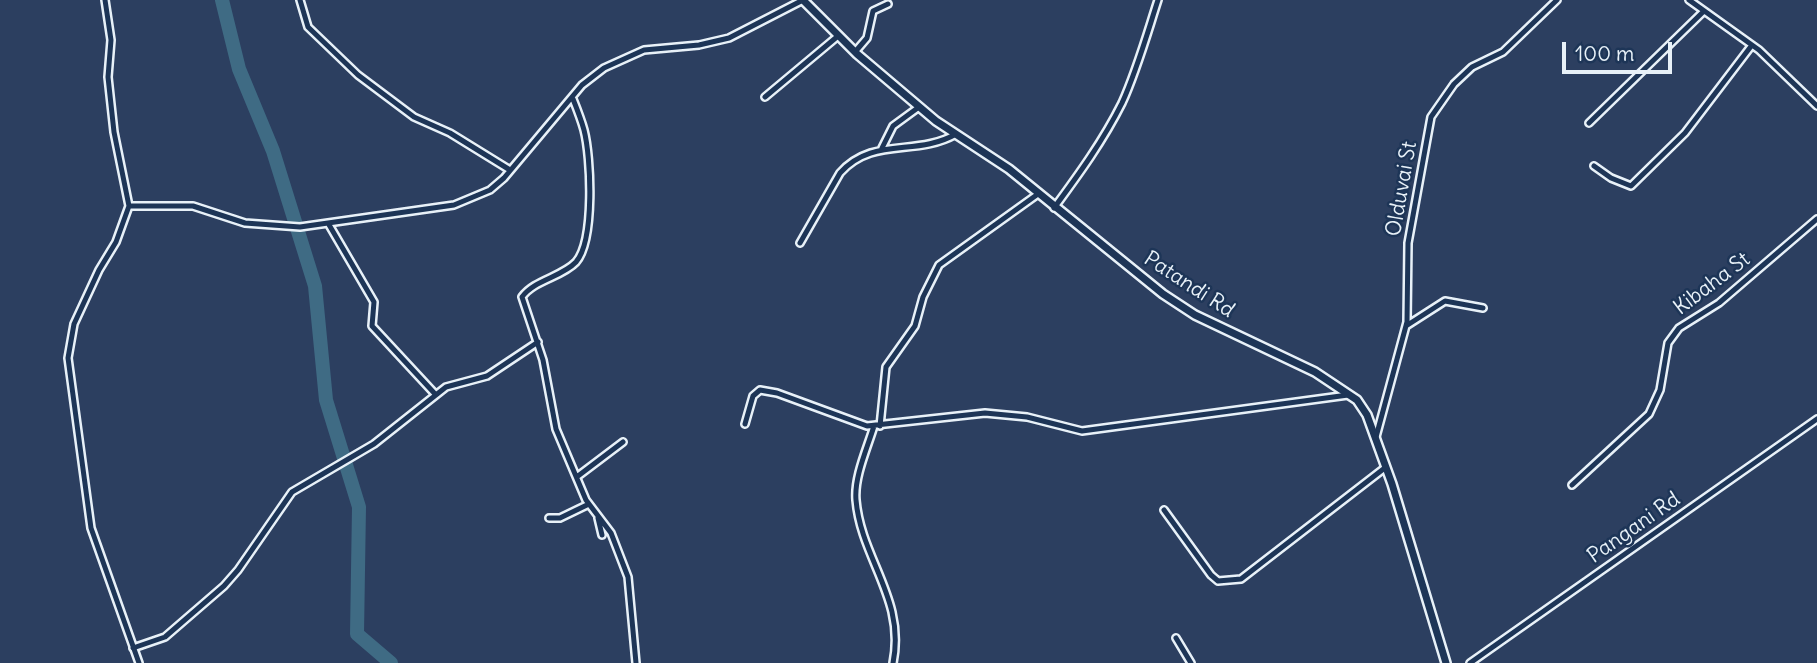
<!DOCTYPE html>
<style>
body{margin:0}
#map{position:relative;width:1817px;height:663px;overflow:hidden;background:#2c3f60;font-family:Delius,sans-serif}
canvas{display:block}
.scale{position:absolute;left:1562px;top:42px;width:110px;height:32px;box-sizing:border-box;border:4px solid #e8f1f8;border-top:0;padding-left:9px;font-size:21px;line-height:24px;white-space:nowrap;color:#e8f1f8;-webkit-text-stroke:5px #1d3557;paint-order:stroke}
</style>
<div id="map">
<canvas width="1817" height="663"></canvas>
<div class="scale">100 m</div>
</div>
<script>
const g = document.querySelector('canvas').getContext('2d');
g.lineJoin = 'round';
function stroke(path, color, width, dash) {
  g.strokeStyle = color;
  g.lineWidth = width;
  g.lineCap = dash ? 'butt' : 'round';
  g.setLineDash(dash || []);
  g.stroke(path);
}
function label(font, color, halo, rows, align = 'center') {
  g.font = font + ' Delius,sans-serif';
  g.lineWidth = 5;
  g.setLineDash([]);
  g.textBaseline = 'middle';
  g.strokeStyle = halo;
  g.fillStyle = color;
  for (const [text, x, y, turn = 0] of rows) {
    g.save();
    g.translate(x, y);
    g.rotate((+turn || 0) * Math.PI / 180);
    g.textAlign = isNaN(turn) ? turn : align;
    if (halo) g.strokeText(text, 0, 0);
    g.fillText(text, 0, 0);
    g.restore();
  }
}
stroke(new Path2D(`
 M222,0L239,69L273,151L315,286L326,400L359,507L357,634L391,663`), '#3f6b84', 14);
const minor = new Path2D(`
 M105,0L111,40L108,77L114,132L129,206L116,242L99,270L74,324L68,358L91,528L139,663
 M300,0L308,27L358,75L414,117L450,133L510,170
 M1689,0L1759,50L1817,106
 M855,52L867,38L873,11L888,4
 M765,97L838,36
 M573,99C577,109 581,119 584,130C591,157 595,240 576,262C562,277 534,280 522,297L543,360L556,429L586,500L611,533L628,577L636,663
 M1589,123L1704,11
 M882,148L893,126L919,107
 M1594,166L1611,178L1631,186L1685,133L1752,45
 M129,206H193L245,223L300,227L454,205L490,190L504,178L582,85L604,68L644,50L699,45L729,38L803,0
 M1054,208C1079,174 1103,141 1122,103C1137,70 1147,34 1158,0
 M328,223L374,302L372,326L436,395
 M800,243L840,173C873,136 916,157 956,134
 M1406,326L1445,301L1483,308
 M745,424L753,396L760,390L777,393L867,426L985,413L1027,417L1082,431L1348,395
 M874,426C867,449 854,477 856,500C861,559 906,599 893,663
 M880,426L886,367L915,326L923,297L939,265L1038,194
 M1376,437L1407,322L1408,243L1431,117L1454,84L1472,67L1503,52L1557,0
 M578,476L623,442
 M1572,485L1649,414L1660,390L1668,343L1679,328L1719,303L1817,219
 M1164,510L1211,575L1218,581L1241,579L1386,467
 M549,518H560L589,504
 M598,518L602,535
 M1176,638L1191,663
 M133,648L165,637L224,586L238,570L292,492L374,444L446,387L487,376L538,342
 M1470,663L1817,419`);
const tertiary = new Path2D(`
 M803,0L857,54L936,121L1009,169L1163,294L1195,315L1315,372L1357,400L1367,415L1392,484L1446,663`);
stroke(minor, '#e8f1f8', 10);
stroke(tertiary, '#e8f1f8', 12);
stroke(minor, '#1d3557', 5);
stroke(tertiary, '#1d3557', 7);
label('21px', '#e8f1f8', '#1d3557', [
 ["Olduvai St",1402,189,-80],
 ["Kibaha St",1712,284,-37],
 ["Patandi Rd",1189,285,33],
 ["Pangani Rd",1634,528,-35]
]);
</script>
